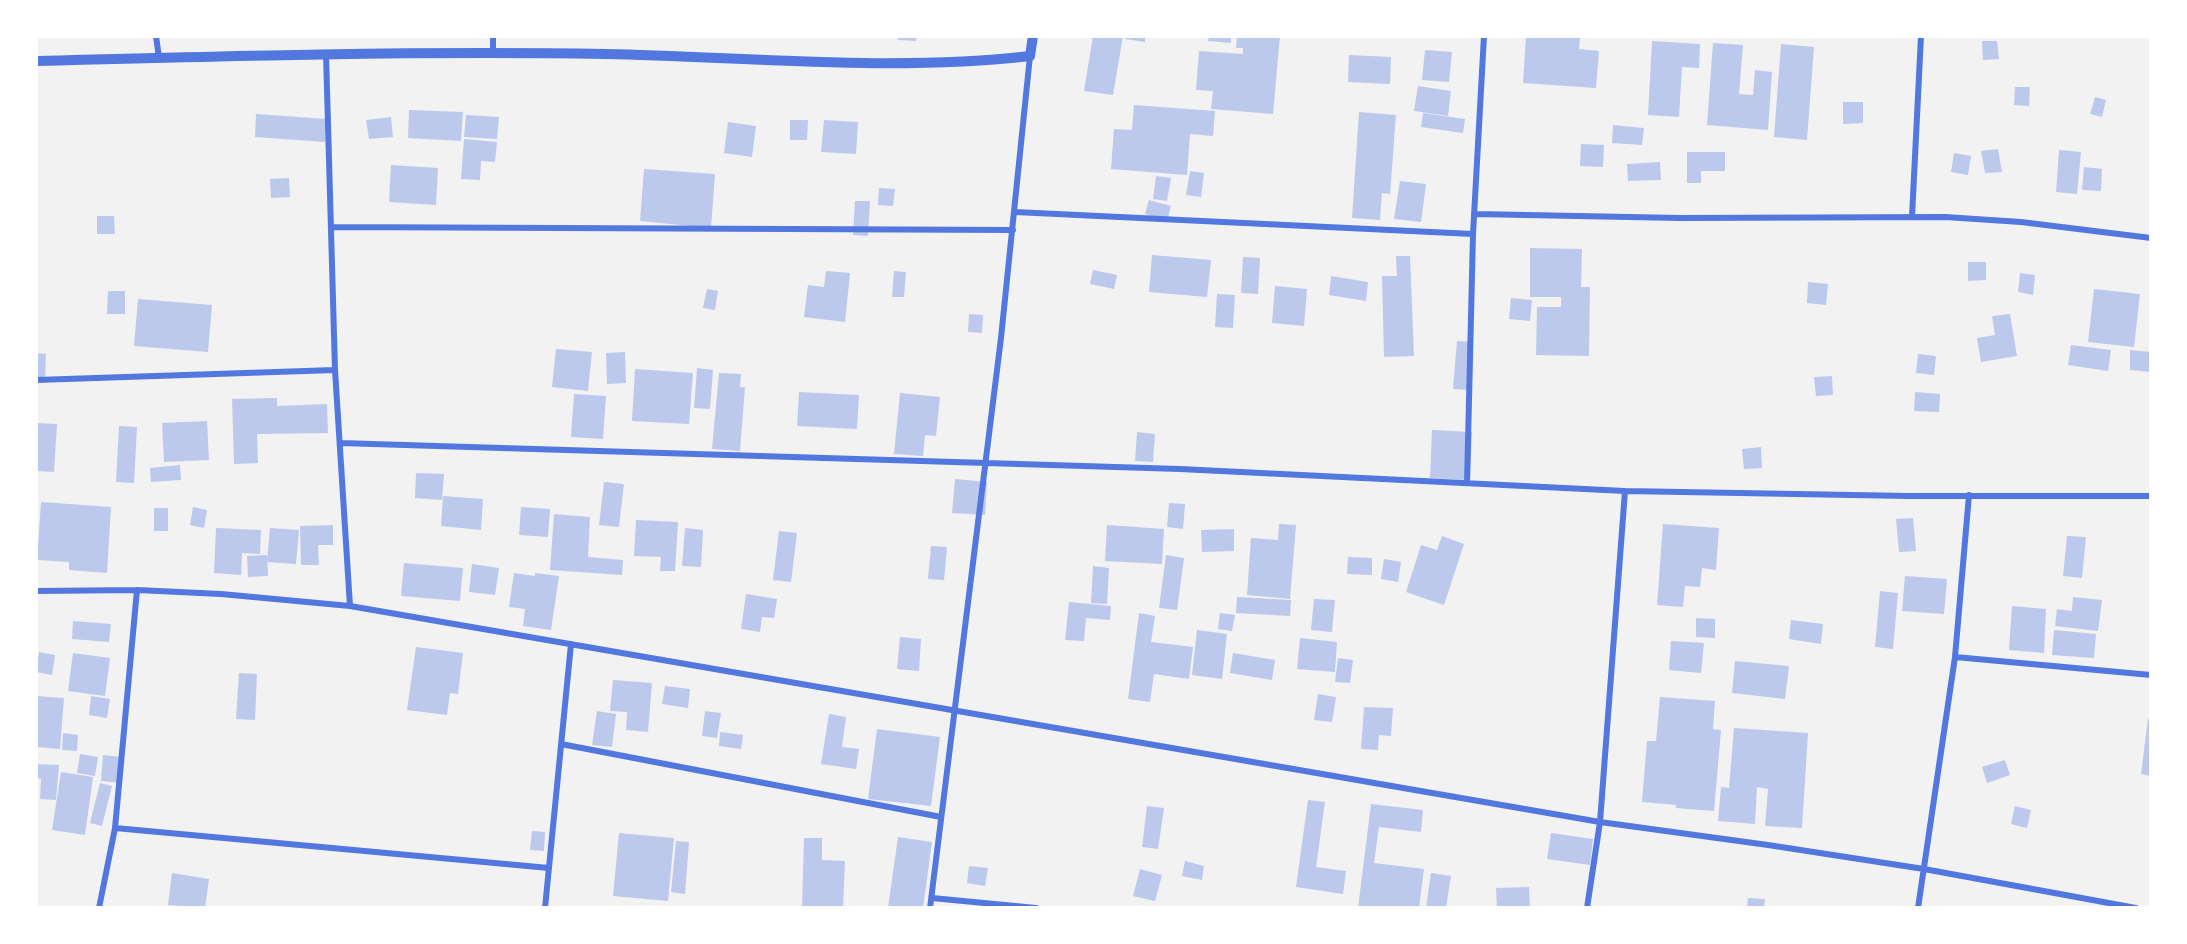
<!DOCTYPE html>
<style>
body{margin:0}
#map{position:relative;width:2187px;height:944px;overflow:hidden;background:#f2f2f2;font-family:"Golos Text",sans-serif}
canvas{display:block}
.frame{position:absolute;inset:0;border:38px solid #fff;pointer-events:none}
</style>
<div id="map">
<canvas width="2187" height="944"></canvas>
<div class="frame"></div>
</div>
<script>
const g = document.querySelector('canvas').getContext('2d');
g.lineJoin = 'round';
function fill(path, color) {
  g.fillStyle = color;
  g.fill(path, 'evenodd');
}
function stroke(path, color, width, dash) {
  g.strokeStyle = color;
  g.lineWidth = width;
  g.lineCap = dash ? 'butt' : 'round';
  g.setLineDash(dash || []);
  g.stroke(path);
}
fill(new Path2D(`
 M898,36H917L916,41L898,40Z
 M1093,36H1123L1113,95L1084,91Z
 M1125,36H1145V42L1125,39Z
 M1209,36H1231V43L1208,41Z
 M1237,36H1280L1273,114L1211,109L1213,91L1196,90L1199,51L1243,54V48H1236Z
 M1526,36L1580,38L1579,49L1599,51L1596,88L1523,83Z
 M1652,41L1700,44L1699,68L1682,67L1679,117L1648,115Z
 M1982,41H1997L1999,59L1983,60Z
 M1713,43L1743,45L1739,94L1753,95L1755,70L1772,72L1768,130L1707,125Z
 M1781,44L1814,47L1807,140L1774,137Z
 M1425,50L1452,52L1449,82L1422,80Z
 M1349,55L1391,57L1390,84L1348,82Z
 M1418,86L1451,91L1448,116L1414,111Z
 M2015,87H2030L2029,106L2014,105Z
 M2095,97L2106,100L2102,117L2090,114Z
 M1843,102H1863V123L1843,124Z
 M1134,105L1215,111L1213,136L1190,134L1187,175L1111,169L1114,129L1132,130Z
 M409,110L463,112L461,141L408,138Z
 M1359,112L1396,115L1390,194L1382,193L1380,220L1352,218Z
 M1423,113L1465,119L1463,133L1421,127Z
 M256,114L327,119L325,142L255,137Z
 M466,115L499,117L497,139L464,137Z
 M391,117L393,137L369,139L366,120Z
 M790,120H808L807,140H790Z
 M824,120L858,122L856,154L821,152Z
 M728,122L756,126L752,157L724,153Z
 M1613,125L1644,128L1642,145L1612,143Z
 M464,139L497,142L495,162L481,161L480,180L461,179Z
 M1581,144L1604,145L1603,167L1580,166Z
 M1998,149L2002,172L1985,173L1981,151Z
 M2059,150L2081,152L2077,194L2056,192Z
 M1687,152H1725V171H1701V183H1687Z
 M1954,153L1971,156L1968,175L1951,172Z
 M1660,162L1661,180L1628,181L1627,164Z
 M391,165L438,168L436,205L389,202Z
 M2084,167L2102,169L2101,191L2082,190Z
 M644,169L715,174L711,228L640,221Z
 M1190,171L1204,173L1201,197L1186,195Z
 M1156,176L1171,178L1167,201L1153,199Z
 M289,178L290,197L271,198L270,179Z
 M1400,181L1426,184L1421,222L1394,219Z
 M879,188L895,189L893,206L878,205Z
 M1149,200L1171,206L1167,221L1145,214Z
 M855,201H870L868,236L853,235Z
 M97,216H114L115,234H97Z
 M1530,248L1582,249L1581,287H1590L1589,356L1536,355L1537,307H1561V297H1530Z
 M1152,255L1211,260L1207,297L1149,292Z
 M1396,256H1410L1414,356L1384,357L1382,276H1397Z
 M1243,257L1260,258L1258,294L1241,293Z
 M1968,262H1986V280L1968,281Z
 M1093,270L1117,275L1114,289L1090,284Z
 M826,271L850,273L845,322L804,317L808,285L824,287Z
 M894,271L906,272L904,297H892Z
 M2020,273L2035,275L2033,295L2018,292Z
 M1331,276L1368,282L1366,301L1329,295Z
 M1808,282L1828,284L1826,305L1807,303Z
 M1275,286L1307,289L1304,326L1272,323Z
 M707,289L718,291L715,310L703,308Z
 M2094,289L2140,294L2134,347L2088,342Z
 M108,291H125V314H107Z
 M1217,294L1235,295L1233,328L1215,327Z
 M1511,298L1532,300L1530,321L1509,319Z
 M138,299L212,305L208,352L134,346Z
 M969,314L983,315L982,333L968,332Z
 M2010,314L2017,356L1981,362L1977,338L1995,335L1992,316Z
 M1457,341L1473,342L1469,390L1453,389Z
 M2071,345L2111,350L2108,371L2068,365Z
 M556,349L592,352L588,391L552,387Z
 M2130,350L2151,352V372L2130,370Z
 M625,352L626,383L607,384L606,353Z
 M36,353L46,354L45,379L36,378Z
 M1918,354L1936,356L1934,375L1916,373Z
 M697,368L713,370L710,409L694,408Z
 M635,369L693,373L689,424L632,421Z
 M719,373L741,374L740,387H745L740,451L712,449Z
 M1832,376L1833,395L1816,396L1814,377Z
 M799,392L859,395L857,429L797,426Z
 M1915,392L1940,394L1939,412L1914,411Z
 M900,393L940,397L936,436L925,435L923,456L894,454Z
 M574,394L606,396L603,439L571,437Z
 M277,398V406L327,404L328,433L257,434L258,463L234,464L232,399Z
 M207,421L209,460L164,462L162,423Z
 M36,423L57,424L54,472L36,471Z
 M119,426L137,427L134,483L116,482Z
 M1432,430L1472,432L1470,480L1430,478Z
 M1137,432L1155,434L1153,462L1135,461Z
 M1761,447L1762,468L1744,469L1742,449Z
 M180,465L181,480L151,482L150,468Z
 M416,473L444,474L442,500L415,498Z
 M955,479L987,482L985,515L952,513Z
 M604,482L624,484L619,527L599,525Z
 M443,496L483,499L481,530L441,526Z
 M41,502L111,507L107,573L69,570V562L37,560Z
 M1169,503L1185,504L1183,529L1167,527Z
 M193,507L207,510L204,528L190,525Z
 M521,507L550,509L548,537L519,535Z
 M154,508H168V531H154Z
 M554,514L590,517L588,557L623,560L622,575L550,570Z
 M1913,518L1916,551L1899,552L1896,519Z
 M636,520L678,522L675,571H660L661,557L634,556Z
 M1279,524L1296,525L1290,599L1247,595L1251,538L1278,540Z
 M1663,524L1719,528L1716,570L1702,568L1700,587L1685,586L1683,607L1657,605Z
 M333,525V545H318L319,565H301L300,526Z
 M1107,525L1164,529L1162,564L1105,561Z
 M216,528L261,530L260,554L242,553L241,575L214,573Z
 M270,528L299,530L296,564L267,562Z
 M685,528L703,530L701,567L682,566Z
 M1234,529V551L1202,552L1201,530Z
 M779,531L797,533L791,582L773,580Z
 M1442,536L1464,544L1444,605L1406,592L1421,545L1437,550Z
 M2067,536L2086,537L2082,578L2063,576Z
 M931,546L947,547L944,580L928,579Z
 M267,555L268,576L248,577L247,556Z
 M1166,555L1184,558L1177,610L1159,608Z
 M1348,557L1372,558V575L1347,574Z
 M1384,559L1401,562L1398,582L1381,579Z
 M404,563L463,568L460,601L401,596Z
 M472,564L499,568L495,595L469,592Z
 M1093,566L1109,568L1107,604L1091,603Z
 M514,573L535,576V573L559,576L551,630L523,626L525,609L509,607Z
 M1905,576L1947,579L1944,614L1902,611Z
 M1880,591L1898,593L1893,649L1875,647Z
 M746,594L777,599L774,618L762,617L760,632L741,629Z
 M1237,597L1291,600L1290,616L1236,613Z
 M2073,597L2102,600L2098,631L2055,626L2057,609L2072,611Z
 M1314,599L1335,600L1332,632L1311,630Z
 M1069,602L1111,606L1110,620L1086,618L1084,641L1065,640Z
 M2012,606L2046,609L2044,653L2009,650Z
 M1139,613L1155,616L1151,642L1193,647L1189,679L1154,674L1150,702L1128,699Z
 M1220,613L1235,615L1232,631L1218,629Z
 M1696,618L1715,619V638L1696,637Z
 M1791,620L1823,624L1821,644L1789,639Z
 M73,621L111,624L109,642L72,639Z
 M1197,630L1227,634L1222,679L1192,675Z
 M2054,630L2096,634L2094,658L2052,655Z
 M900,637L921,639L919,671L897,669Z
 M1300,638L1337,642L1335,672L1297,669Z
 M1671,641L1704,643L1701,673L1669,670Z
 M416,647L463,653L458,694L450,693L447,715L407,710Z
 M39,652L55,655L52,675L36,672Z
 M73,653L110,658L105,696L68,691Z
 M1233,653L1275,660L1272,680L1230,673Z
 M1338,658L1353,660L1350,683L1335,682Z
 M1735,661L1789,666L1785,699L1732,693Z
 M239,673L257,674L255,720L236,719Z
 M613,680L652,683L648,732L626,730L627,712L610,711Z
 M665,686L690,689L688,708L662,704Z
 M1318,694L1336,697L1332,722L1314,720Z
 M36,696L64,698L60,749L36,747Z
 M91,696L110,699L107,718L89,715Z
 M1660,697L1715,701L1713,729L1721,730L1714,811L1676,808V805L1642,802L1647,741H1656Z
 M1364,707L1393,708L1391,736L1379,735L1378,750L1361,749Z
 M597,711L616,714L612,747L592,745Z
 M705,711L721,713L717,738L702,736Z
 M829,714L846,717L842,747L859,749L856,769L821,764Z
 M2148,719L2151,720V776L2141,774Z
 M1734,728L1808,733L1802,828L1765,826L1768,789L1757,787L1755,824L1718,821L1721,787L1729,788Z
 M877,729L940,737L931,806L868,799Z
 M720,732L743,735L741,749L719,746Z
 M63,733L78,735L77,751L62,750Z
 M80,754L98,757L95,776L77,773Z
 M103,755L123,757L121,783L101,781Z
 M2005,760L2010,775L1987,783L1982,767Z
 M36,764L59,765L56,800L40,799L41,779L36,778Z
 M61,772L93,777L85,835L52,830Z
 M100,783L112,786L102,826L90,823Z
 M1308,800L1325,802L1316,867L1346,871L1343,894L1296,887Z
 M1371,804L1423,810L1421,832L1379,827L1374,863L1424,869L1419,908H1358Z
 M1147,806L1164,808L1158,849L1142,847Z
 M2015,806L2031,810L2027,828L2011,824Z
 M532,831L545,832L544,851L530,850Z
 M619,833L674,838L668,901L613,896Z
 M1551,833L1593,839L1590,865L1547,859Z
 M898,837L932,842L923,908H888Z
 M804,838H822V860L845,861L843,908H802Z
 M676,841L689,842L685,894L671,892Z
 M1185,861L1204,866L1202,880L1182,876Z
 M969,866L988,868L985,886L967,883Z
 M1140,869L1162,875L1155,901L1133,896Z
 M172,873L209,879L205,908L168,905Z
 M1431,873L1451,876L1446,908H1426Z
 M1529,887L1530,908H1497L1496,888Z
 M1748,898L1765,899L1764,908H1747Z`), '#bdc9ec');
stroke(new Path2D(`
 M156,36L159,58
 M493,36V53
 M326,54L335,370L350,606
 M1015,212L1473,234
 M1475,214L1680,218L1945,217L2021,222L2151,238
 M1912,217L1921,36
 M332,227L1013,230
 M36,380L335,370
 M340,443L1180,469L1625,491L1909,496H2151
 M1467,483L1473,234L1484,36
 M36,591L137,590L221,594L350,606L1600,822L1768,845L1924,869L2136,908
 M1955,657L2151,675
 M561,744L941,817
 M115,828L549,868
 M932,898L1036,908
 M99,908L115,828L137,590
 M545,908L571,644
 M930,908L1001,338L1030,56
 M1587,908L1600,822L1625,491
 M1918,908L1955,657L1969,495`), '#5277de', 6);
stroke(new Path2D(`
 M36,61C226,56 416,51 606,54C747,57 890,72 1030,56L1033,36`), '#5277de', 10);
</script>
